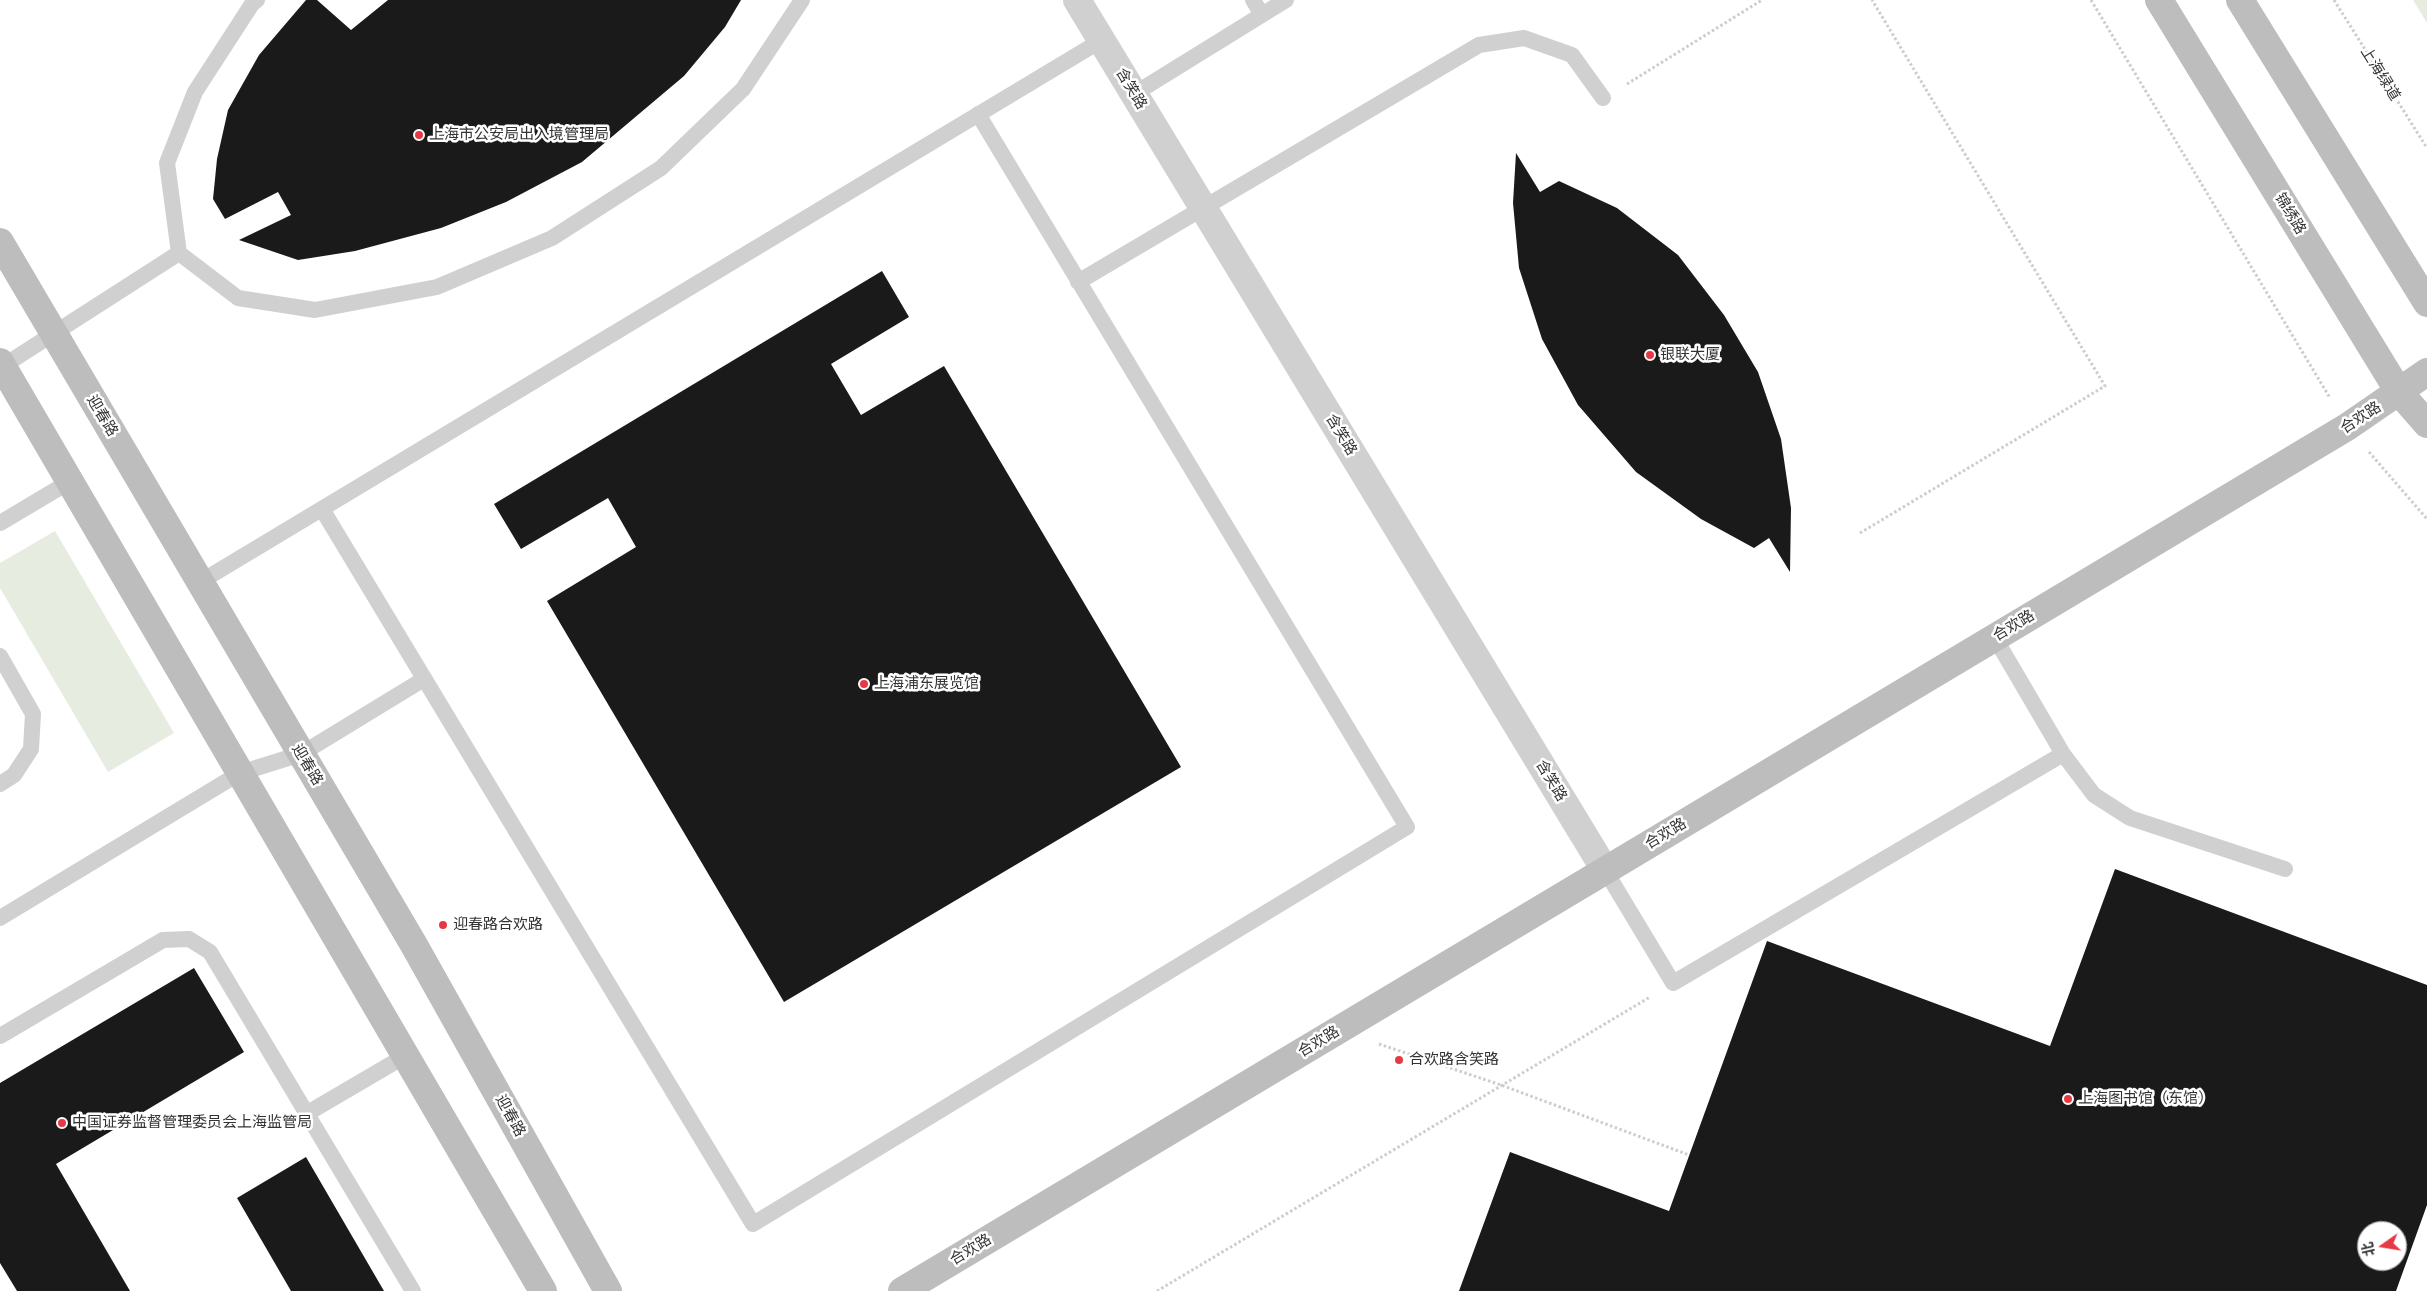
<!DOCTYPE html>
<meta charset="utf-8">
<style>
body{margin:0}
#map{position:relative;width:2427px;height:1291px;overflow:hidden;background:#fff;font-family:Arial,"Noto Sans SC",sans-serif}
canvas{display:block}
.north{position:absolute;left:2357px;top:1221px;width:50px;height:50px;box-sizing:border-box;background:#fff;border:1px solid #adadad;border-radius:50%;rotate:257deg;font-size:14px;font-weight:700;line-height:20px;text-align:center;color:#333}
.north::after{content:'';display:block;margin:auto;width:18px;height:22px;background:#e63946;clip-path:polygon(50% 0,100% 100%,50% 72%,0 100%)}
</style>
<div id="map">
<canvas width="2427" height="1291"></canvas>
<div class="north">北</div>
</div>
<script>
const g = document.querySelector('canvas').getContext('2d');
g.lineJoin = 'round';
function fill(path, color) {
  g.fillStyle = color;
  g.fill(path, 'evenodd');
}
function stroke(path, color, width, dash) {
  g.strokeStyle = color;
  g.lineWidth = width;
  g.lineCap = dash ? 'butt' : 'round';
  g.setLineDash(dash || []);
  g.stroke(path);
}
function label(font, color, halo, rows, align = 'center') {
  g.font = font + ' Arial,"Noto Sans SC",sans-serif';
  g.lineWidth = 5;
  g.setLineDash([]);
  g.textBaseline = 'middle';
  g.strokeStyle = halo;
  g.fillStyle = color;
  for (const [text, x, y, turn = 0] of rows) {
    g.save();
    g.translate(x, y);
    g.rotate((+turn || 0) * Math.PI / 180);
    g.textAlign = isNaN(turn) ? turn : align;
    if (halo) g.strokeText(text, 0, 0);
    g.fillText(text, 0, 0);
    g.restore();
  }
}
fill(new Path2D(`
 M2413,0H2427V23Z
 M55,531L174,733L108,772L0,588V563Z`), '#e6ecdf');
fill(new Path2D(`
 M306,0H317L351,30L388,0H741L725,27L684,76L582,162L506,202L441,228L355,251L298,260L239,240L291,215L278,192L225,219L213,199L217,159L228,110L259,55Z
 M1516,153L1540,192L1559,181L1617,208L1678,255L1724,315L1758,372L1781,439L1791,508L1790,572L1769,538L1754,548L1701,519L1636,472L1578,405L1542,339L1519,268L1513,203Z
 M882,271L909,317L831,364L861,415L944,366L1181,767L784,1002L547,601L636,547L608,498L521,549L494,504Z
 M2115,869L2427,985V1205L2396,1291H1459L1510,1152L1669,1211L1767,941L2050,1046ZM2367,1231H2397V1261H2367Z
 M194,968L244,1052L56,1164L130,1291H17L0,1263V1083Z
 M306,1157L384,1291H291L237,1198Z`), '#1a1a1a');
stroke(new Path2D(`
 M2091,0L2330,398
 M2334,0L2427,148
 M1627,84L1762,0
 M2369,452L2427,519
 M1860,533L2105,386L1872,0
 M1379,1044L1501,1085L1689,1155
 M1157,1291L1650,997`), '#cdcdcd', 3, [2.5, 2.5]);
stroke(new Path2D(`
 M257,0L252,4L195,92L167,163L179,253L238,298L315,310L437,287L552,238L661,168L743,89L802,0
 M1253,0L1262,15
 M1134,94L1286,0
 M1078,282L1479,45L1524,38L1572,55L1603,98
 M0,368L179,253
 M322,509L753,1224L1407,827L978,114
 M0,523L69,482
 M200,582L1102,40
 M0,656L33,714L31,749L14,775L0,784
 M2063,754L2094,795L2130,818L2285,869
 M1605,870L1673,983L2063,754L1995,638
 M0,918L240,773L301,754L424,679
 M0,1036L163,940L189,939L210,952L413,1291
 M306,1114L405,1056`), '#d0d0d0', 16);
stroke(new Path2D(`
 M1077,0L1605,870`), '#d0d0d0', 28);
stroke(new Path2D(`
 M2159,0L2399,392L2427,424
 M2240,0L2427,303
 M0,242L414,945L608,1291
 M0,362L543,1291
 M902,1291L2347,427L2427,372`), '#bdbdbd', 28);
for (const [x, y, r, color] of [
 [419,135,5,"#e63946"],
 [1650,355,5,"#e63946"],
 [864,684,5,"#e63946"],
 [443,925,5,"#e63946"],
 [1399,1060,5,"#e63946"],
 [2068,1099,5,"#e63946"],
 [62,1123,5,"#e63946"]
]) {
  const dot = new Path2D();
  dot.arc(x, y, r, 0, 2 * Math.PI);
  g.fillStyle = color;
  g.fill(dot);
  stroke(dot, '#fff', 2);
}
label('15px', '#333', '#fff', [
 ["上海绿道",2380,74,58],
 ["含笑路",1131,89,59],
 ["锦绣路",2290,214,59],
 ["迎春路",102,416,59],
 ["合欢路",2361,418,-33],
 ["含笑路",1341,435,59],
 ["合欢路",2014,626,-31],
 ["迎春路",307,765,59],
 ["含笑路",1551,781,59],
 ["合欢路",1666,834,-31],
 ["合欢路",1319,1042,-31],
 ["迎春路",510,1116,61],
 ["合欢路",971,1250,-31]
]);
label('15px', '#333', '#fff', [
 ["上海市公安局出入境管理局",429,135],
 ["银联大厦",1660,355],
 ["上海浦东展览馆",874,684],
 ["迎春路合欢路",453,925],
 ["合欢路含笑路",1409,1060],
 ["上海图书馆（东馆）",2078,1099],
 ["中国证券监督管理委员会上海监管局",72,1123]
], 'left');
</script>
